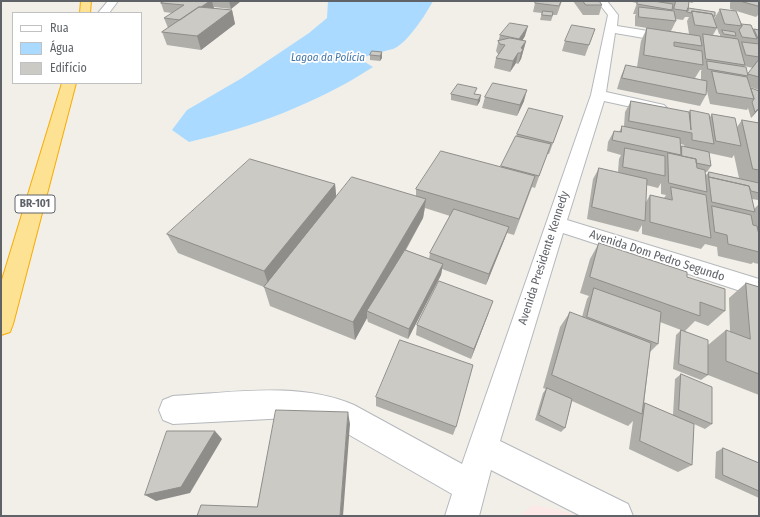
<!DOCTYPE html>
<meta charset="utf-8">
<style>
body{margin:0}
#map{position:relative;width:760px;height:517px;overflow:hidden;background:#f1efe8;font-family:"Fira Sans Condensed",sans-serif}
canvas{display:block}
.frame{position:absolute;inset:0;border:2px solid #5f6368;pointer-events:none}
.legend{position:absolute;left:12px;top:12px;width:130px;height:72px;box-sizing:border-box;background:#fff;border:1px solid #bfc1c3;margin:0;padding:5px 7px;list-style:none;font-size:12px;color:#5f6368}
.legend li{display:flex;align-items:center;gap:8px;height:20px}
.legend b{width:20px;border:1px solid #bfc1c3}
</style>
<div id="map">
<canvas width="760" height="517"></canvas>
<div class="frame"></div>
<ul class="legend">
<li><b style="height:5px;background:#fff"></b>Rua</li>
<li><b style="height:11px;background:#aadaff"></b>Água</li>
<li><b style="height:11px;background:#cccac5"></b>Edifício</li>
</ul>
</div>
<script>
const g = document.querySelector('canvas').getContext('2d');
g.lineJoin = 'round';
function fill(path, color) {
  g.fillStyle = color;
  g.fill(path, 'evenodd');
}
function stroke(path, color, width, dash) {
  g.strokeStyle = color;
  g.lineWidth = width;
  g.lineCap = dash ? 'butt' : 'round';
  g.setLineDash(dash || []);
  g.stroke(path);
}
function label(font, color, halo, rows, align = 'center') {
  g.font = font + ' "Fira Sans Condensed",sans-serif';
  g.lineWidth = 3.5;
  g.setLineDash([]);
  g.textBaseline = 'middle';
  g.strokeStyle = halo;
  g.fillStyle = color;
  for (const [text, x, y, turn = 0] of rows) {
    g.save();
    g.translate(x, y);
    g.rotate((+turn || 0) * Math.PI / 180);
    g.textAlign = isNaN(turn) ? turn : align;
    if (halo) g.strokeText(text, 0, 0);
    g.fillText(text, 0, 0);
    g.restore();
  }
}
fill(new Path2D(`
 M533,505L559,510L580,516H519Z`), '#fce8e6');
fill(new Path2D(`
 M328,1H433C426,14 407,44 393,49C381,52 371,54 360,59L373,67C318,103 253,127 189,142L172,130L187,110L242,78L309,33L327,18Z`), '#aadaff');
const street = new Path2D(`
 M108,1H118L109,13H98Z
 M597,1H607L618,15L617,26L673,35L679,39L673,43L615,33L606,92L664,105L667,108L664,111L659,113L604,101L567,220L759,279V297L563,233L500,441L628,504L633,516H581L491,470L479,516H445L452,494L339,429L288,418L173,424L163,420L159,410L163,400L173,396C232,393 298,381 354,405L462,464L591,95L608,15Z`);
const highway = new Path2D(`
 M81,1H91L90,13H80Z
 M62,83H76L13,324L10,332L1,335V283Z`);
stroke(street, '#b5b8bc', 2);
stroke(highway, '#f9ab00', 2);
fill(street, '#fff');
fill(highway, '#fde293');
fill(new Path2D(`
 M165,1H241L231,9L214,7V9L232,10L235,24L201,50L167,45L162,32L168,28L164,18L172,13L164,12L161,3Z
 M562,1L557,15H553L551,21L540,20L542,13L533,12L535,3Z
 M573,1H599L602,5L599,15H583Z
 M633,1H695L692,3L689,2L688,8L715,16L714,19L717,28L713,35L720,36V34H719L714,19L720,9L741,24L753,30L754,29L759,30V90L750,87L751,88L759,91V109L751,118L748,108L747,110L710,104L706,87V95L700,106L617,89L621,76L626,65L637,67L641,41L647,28L635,26V16L636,14H633L637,3L632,2ZM685,17H689L687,21L689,34L671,31L676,21L675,19L683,20ZM744,66L753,68L748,74L744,67ZM700,70H702L701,71V80L695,78Z
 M731,1H759V14L756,17L730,9V3Z
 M595,29L585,56L562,51L565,41Z
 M500,35L525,36L522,41H526L521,59L518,64L516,63L510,72L494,68L496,58L499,54H498L496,51Z
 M382,52V58L380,61L370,60V55Z
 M451,94H476L480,101L477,106L451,100Z
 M485,97L524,101L517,116L482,108Z
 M631,101L689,112L690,110L710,117L712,114L737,127L742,120L759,123V199L758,200L752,199L754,209L759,204V264L754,263V262L751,264L718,256L717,247L705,244L701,249L642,234V225L638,232L587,219L593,179L599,168L618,172L619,159L621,155L607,151L608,142L614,131L619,132L622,126H624L625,112ZM681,144L684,145L685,147L682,146L681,148ZM709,153L732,158L734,155L739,178L709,172L705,176V172H707L711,166ZM661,183V194L666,195L664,198L650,195L646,202V185L658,188Z
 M563,116L549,154H547L535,188L532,187L514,235L507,233L486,285L442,269L441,275L408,339L368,322L367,318L355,340L270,306L264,287L178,253L167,234L335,184L336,197L416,196V189L501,167L517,134ZM425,208L450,216L430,253L429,259L406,250L423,218Z
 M599,243L687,277L725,311L708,326L695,321L685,331L708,345L726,330L730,332L729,298L746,283L759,287V395L708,375L701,380L673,369L676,335L681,330L660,322L658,344L650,352L644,404L645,403L673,415L675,379L681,374L712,424L705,429L694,424L692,465L678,472L629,449L633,421L628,426L572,401L565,428L561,432L535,420L543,393L546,389L543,388L560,327L570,312L582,317L587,299L589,296L580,293L590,259Z
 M489,312L471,359L416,335L417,325Z
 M376,397L456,427L453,435L376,406Z
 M723,448L759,463V498L715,478L716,452Z`), '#afaea9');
fill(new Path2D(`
 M210,1H212L214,9L182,20Z
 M229,1H241L231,9Z
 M232,10L235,24L201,50L197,36Z
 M528,26L525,36L517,49L519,39Z
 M526,41L521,59L518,64L521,53V48Z
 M382,52V58L380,61V56Z
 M518,53L516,63L510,72L513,61Z
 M527,90L524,101L517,116L520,105Z
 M481,95L480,101L477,106L478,100Z
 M759,108V109L751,118L755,112Z
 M335,184L337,204L270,290L264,271Z
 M426,199L423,218L370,313L367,311V318L355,340L353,322Z
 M509,227L505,238L486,285L489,274Z
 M443,264L441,275L408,339L409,329Z
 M493,301L489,312L471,359L474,349Z
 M348,412L350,424L343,516H340Z
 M215,431L222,439L190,493L156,501L145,495Z`), '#8f8d8a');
const building = new Path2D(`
 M165,1H210L201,7H199L180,20L164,18L184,5L161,3Z
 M536,1H561L559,6L535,3Z
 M583,1H599L602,5H586Z
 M638,1H653L673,4L672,10L637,4Z
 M676,1H689L688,11L674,9Z
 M740,1H759V6Z
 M199,7L232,10L197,36L162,32Z
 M639,7L674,11L676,21L639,17Z
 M688,8L715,12V16H713L712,14L692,11L691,13L687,12Z
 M720,9L736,11L742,26L725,24Z
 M543,11L553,12L552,16L542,15Z
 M692,11L712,14L717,28L695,25Z
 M510,23L528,26L519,39L500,35Z
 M741,24L751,25L757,39L742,37L739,30L742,26Z
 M572,25L595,29L589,45L565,41Z
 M647,28L700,36L702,46L674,42V46L702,51L703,65L644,55Z
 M754,29L759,30V40Z
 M722,30L735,32L736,36L724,34Z
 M703,34L738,39L745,65L706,59Z
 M510,38L526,41L521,48L523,49L521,53H518L513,61L496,58L505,45L500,44L498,41Z
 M742,42L759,44V57L746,55Z
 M372,51L382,52L380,56L370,55Z
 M707,61L746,67L748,76L708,69Z
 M758,61L759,62V77L748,74Z
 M626,65L707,81L706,95L622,78Z
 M712,71L747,77L754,99L717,93Z
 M493,83L527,90L520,105L485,97Z
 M458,84L477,88L474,94L481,95L478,100L451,94Z
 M751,88L759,91V108L755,112L752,102L754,99Z
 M631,101L689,112L691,130L690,110L709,114L714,144L692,140V133L629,121Z
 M529,108L563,116L553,143L517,134Z
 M712,114L735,118L741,146L716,141Z
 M742,120L759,123V170L753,169Z
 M622,126L680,138L681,155L612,140L614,131L621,132Z
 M516,136L551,144L539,176L501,166Z
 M682,146L709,152L711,166L696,163V159L682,156Z
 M625,148L665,156V176L623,167Z
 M441,151L535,176L519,219L416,189Z
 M668,153L696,159L697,168L705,170L707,192L669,183Z
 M250,159L335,184L264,271L167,234Z
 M599,168L647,179L645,221L592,207Z
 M709,172L759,183V193L751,191L749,186L709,177Z
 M352,177L426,199L353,322L264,287Z
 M709,177L749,186L755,212L712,202Z
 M671,187L706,195L711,238L650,222V195L672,200Z
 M712,206L751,215L753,225L757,226L759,235V252L728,244L727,235L715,232Z
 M454,209L509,227L489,274L430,253Z
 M599,243L687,272V277L725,289V311L700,302V316L590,277Z
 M405,250L443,264L409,329L367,311Z
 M439,281L493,301L474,349L417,325Z
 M746,283L759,287V374L726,361V330L750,339Z
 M594,288L661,312L658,344L587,317Z
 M570,312L651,343L642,414L552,375Z
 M681,330L708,340V375L679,364Z
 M400,340L473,365L456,427L376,397Z
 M681,374L712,387V424L679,410Z
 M547,388L572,399L565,428L539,415Z
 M645,403L694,424L692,465L640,441Z
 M276,410L348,412L340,516H197L201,505L257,507Z
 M167,431H215L181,487L145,495Z
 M723,448L759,463V491L723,475Z`);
fill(building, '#cccac5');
stroke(building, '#8f8d8a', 1);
label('italic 11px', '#4174aa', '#fff', [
 ["Lagoa da Polícia",328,58]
]);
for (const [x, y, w] of [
 [35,204,40]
]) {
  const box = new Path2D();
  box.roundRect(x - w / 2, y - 9, w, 18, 3);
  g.fillStyle = '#fff';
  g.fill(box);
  stroke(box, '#5f6368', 1);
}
label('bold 11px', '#5f6368', null, [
 ["BR-101",35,204]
]);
label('12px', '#5f6368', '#fff', [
 ["Avenida Dom Pedro Segundo",657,256,18],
 ["Avenida Presidente Kennedy",544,258,-72]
]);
</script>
